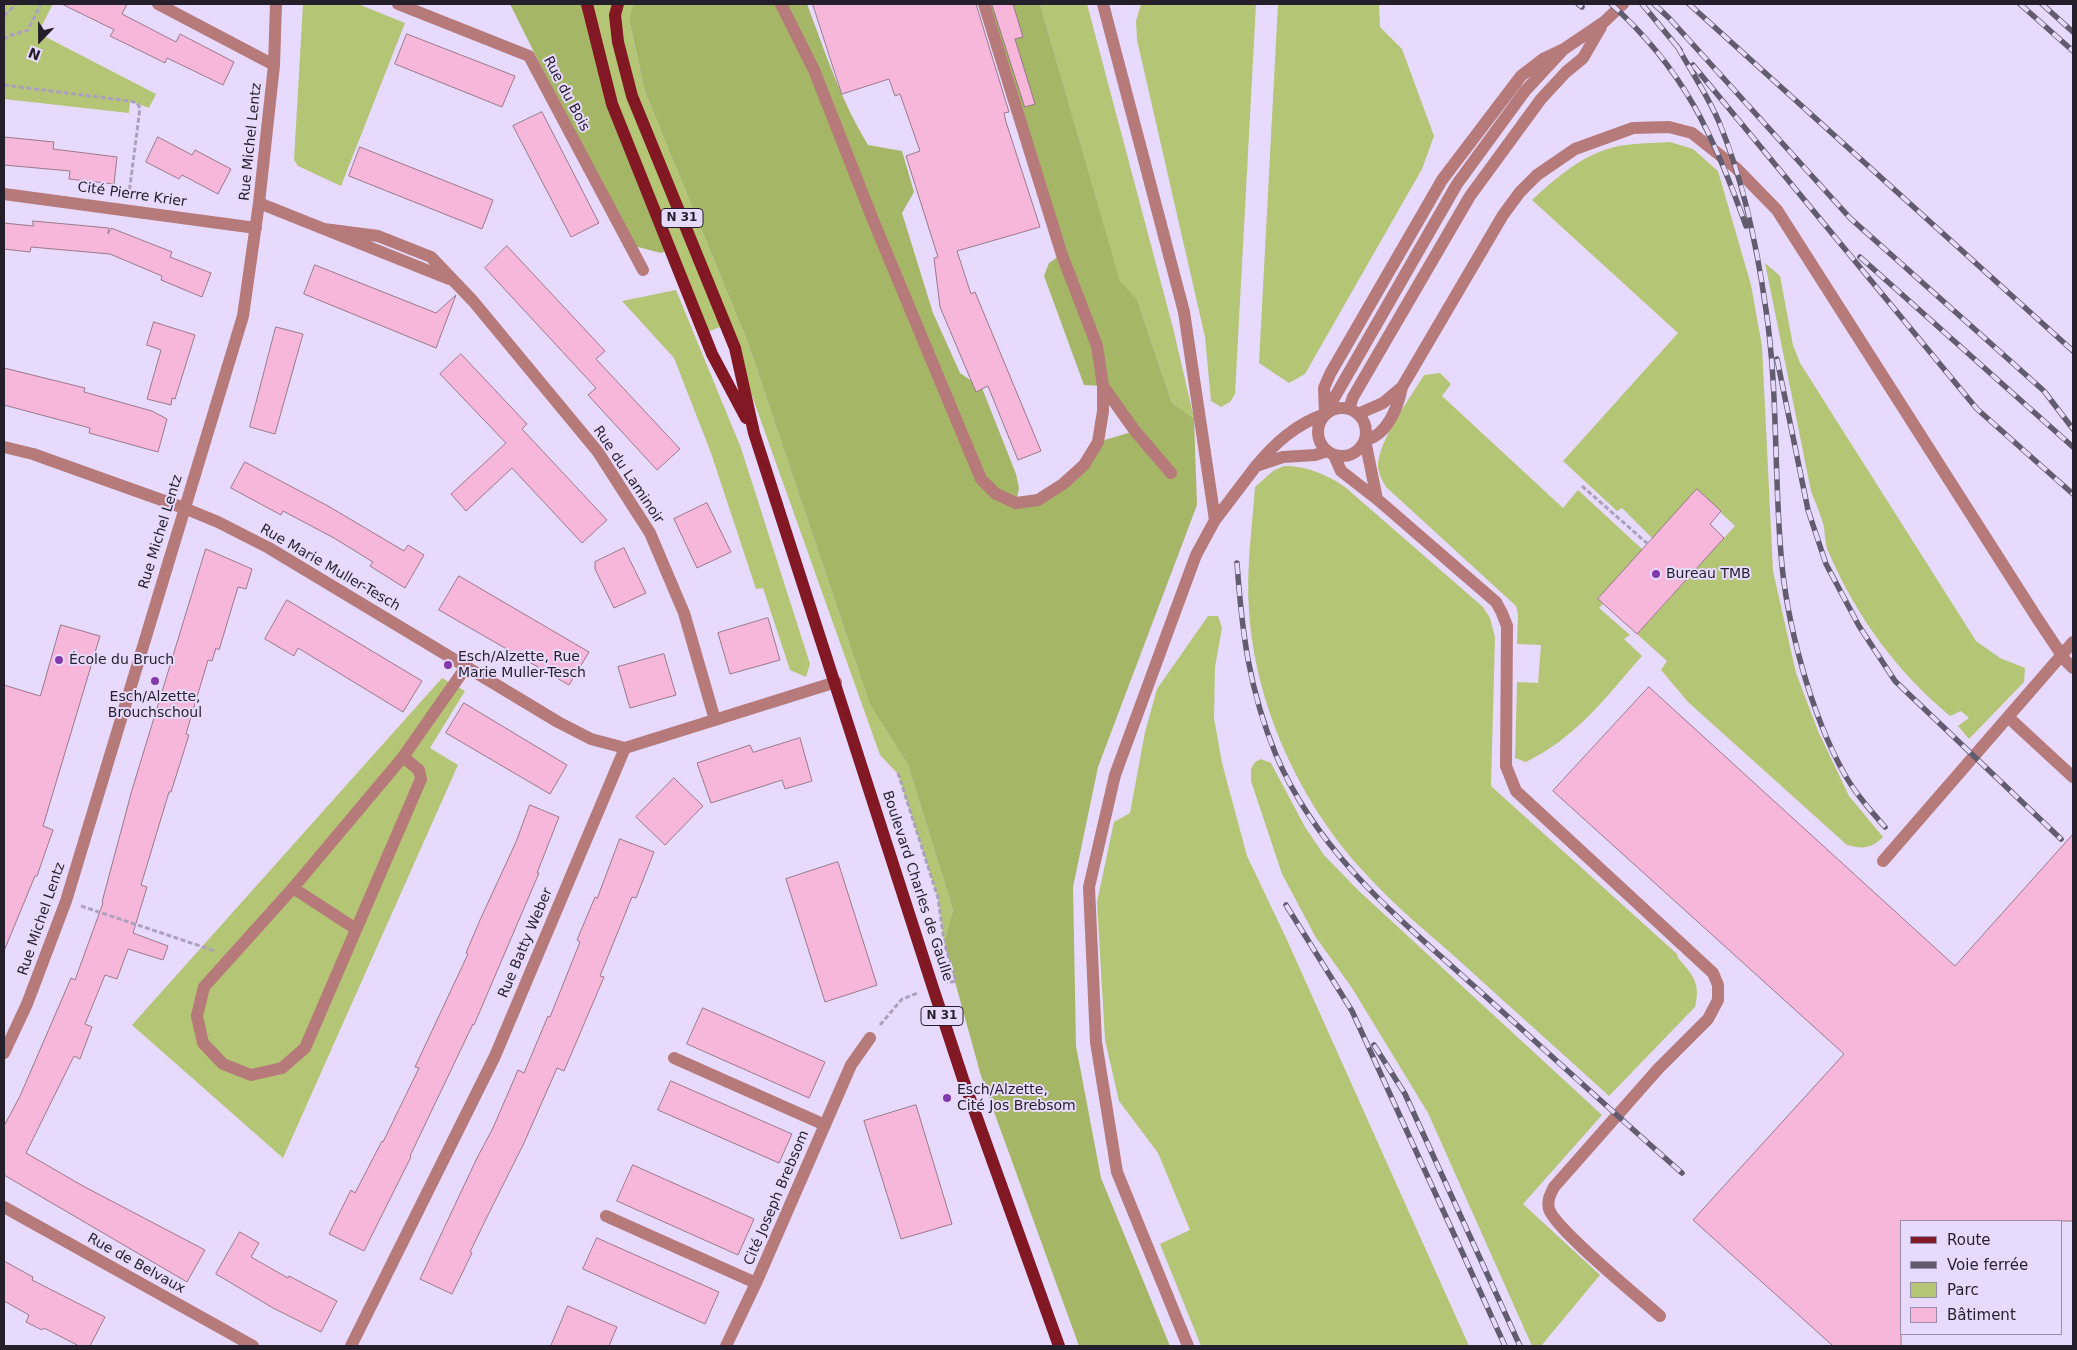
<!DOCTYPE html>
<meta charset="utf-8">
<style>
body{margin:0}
#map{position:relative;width:2077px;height:1350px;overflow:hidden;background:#e7dafc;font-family:"DejaVu Sans",sans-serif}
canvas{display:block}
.frame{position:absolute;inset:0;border:5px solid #241f2b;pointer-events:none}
.legend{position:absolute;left:1900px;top:1220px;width:162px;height:115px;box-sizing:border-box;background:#e7dafc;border:1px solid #998fa8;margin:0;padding:6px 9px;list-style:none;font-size:15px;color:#241f2b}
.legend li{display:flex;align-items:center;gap:10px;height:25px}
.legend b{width:25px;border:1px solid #998fa8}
.north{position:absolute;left:15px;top:15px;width:50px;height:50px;-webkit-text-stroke:4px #e7dafc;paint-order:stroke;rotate:202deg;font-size:14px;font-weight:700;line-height:20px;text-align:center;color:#241f2b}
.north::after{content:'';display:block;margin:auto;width:18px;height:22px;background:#241f2b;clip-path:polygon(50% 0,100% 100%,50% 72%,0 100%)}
</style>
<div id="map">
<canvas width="2077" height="1350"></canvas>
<div class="frame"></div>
<ul class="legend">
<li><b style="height:6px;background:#831825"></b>Route</li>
<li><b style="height:6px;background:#635c6f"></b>Voie ferrée</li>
<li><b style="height:14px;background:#b4c576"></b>Parc</li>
<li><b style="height:14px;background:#f7b7da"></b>Bâtiment</li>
</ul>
<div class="north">N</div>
</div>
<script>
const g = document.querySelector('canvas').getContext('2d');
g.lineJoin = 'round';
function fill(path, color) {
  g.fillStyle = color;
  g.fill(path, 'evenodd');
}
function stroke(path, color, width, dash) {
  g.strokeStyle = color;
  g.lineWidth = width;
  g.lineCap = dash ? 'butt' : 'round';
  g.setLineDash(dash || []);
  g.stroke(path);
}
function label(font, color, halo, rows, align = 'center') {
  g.font = font + ' "DejaVu Sans",sans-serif';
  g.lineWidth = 4;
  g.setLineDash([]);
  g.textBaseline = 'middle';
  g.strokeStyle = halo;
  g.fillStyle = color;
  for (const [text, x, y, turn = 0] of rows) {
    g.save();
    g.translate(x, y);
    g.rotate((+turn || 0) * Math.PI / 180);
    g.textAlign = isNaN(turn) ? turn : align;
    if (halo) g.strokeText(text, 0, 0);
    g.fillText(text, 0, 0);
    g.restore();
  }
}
fill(new Path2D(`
 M4,4H53L38,33L156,94L149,108L130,101L129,113L4,99Z
 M303,4H358L405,23L341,186L298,166L294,160Z
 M587,4H633L629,21L645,92L748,343L870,705L908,765L953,910L944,942L938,898L898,774L880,755L735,348L725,325L705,333L612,104Z
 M1040,4H1087L1173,328L1194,418L1172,403L1137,299L1120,282Z
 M1141,4H1256L1235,394L1230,402L1221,407L1211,401L1205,337L1137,40L1136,21Z
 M1278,4H1379L1380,27L1402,49L1434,136L1422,169L1305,374L1289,383L1259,363Z
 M1670,142L1693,149L1718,171L1751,285L1762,346L1773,571L1796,673L1818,731L1849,796L1883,837C1871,849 1862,849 1847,845L1688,702L1661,670L1667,661L1637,634L1735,526L1697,490L1653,539L1622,508L1617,511L1563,461L1678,333L1532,200C1557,177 1584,153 1619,146C1636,143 1653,143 1670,142Z
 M1765,263L1780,276L1793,345L1800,363L1976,641L2000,658L2025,668L2024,682L1969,739L1958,726L1969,718L1961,711L1950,716C1897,672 1856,616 1829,553C1825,545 1825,535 1824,527C1821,515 1815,502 1811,491Z
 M676,290L741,448L810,664L806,677L790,670L763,588L756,589L711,453L674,358L622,301Z
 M1440,373L1451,384L1442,396L1563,508L1578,490L1643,550L1598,599L1603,604L1599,608L1630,635L1624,639L1642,656C1605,698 1578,736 1526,762L1515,758L1517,682L1538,683L1541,645L1517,644L1518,614L1516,606L1386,487C1382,480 1378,473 1378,465C1379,440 1410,398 1424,375Z
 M1284,466C1307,466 1326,474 1345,487L1483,607L1490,618L1495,637L1491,786L1677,954L1678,958C1693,975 1701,984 1695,1007L1609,1096C1561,1052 1512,1009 1464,965C1430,934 1394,906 1364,872C1300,803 1255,705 1249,611C1246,570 1252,528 1255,487L1273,471Z
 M1208,616H1218L1222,628L1215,667L1214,718L1222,763L1247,856L1287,940L1469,1346H1201L1160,1244L1190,1230L1158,1153L1119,1101L1105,1040L1097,902L1114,822L1130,813L1145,732L1157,689Z
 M442,678L465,691L430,748L458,765L283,1158L132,1025Z
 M1261,759L1271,763L1305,827L1324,855L1359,891L1602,1115L1523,1204L1600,1275L1541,1346H1532L1428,1113L1352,988L1315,936L1282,874L1251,781V769L1255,762Z`), '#b4c576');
fill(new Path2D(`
 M510,4H587L597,47L671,249L661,253L630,245Z
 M633,4H807C825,52 841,101 868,145L902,151L914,192L902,213L933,313L960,373L982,388L1016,474L1019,488L1016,503L1063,484L1098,442L1135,431L1103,386L1084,385L1044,276L1049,263L1062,254L984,4H1040L1120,281L1137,299L1172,403L1194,418L1197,505L1098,767L1073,887L1076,1046L1101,1178L1170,1346H1079L981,1076L944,942L953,910L908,765L870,705L748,343L645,92L629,20Z`), '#a5b667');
const building = new Path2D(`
 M62,4H127L122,14L176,42L180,34L234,62L223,85L167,58L165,63L147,54L110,36L114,30Z
 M813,4H976L1009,112L1004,113L1006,122L1040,227L957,251L971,294L975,292L1041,451L1018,460L988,386L976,392L940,307L934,258L938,257L906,156L920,151L900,94L895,96L889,79L842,94Z
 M992,4H1013L1023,37L1015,39L1035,104L1025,107Z
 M407,34L515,76L502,107L395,64Z
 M542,112L599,223L571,237L513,126Z
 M4,137L54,142L53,149L117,157L114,184L69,179L70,171L4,165Z
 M158,137L192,155L195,150L231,169L218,194L182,175L179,179L146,162Z
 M360,147L493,200L482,229L349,176Z
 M33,221L109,228L108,234L111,228L172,252L170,257L211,273L202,297L161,280L162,276L110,254L31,247L30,252L4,249V223L33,226Z
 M507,246L605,351L596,359L680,449L657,470L588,395L596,388L485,268Z
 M315,265L436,313L456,295L436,348L304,294Z
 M154,322L195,335L175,399L172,398L171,405L147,399L161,350L147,345Z
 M276,327L303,334L275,434L250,427Z
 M461,354L527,424L522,429L607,520L582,543L512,468L466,511L451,494L506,443L440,374Z
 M4,368L85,388L84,392L152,411L167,419L158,452L89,433L90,428L4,405Z
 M245,462L328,506L404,551L408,545L424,555L405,588L370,566L373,562L334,538L283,511L281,515L231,488Z
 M1697,489L1721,511L1710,524L1724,538L1637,634L1598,599Z
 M707,503L731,552L697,568L674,519Z
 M624,548L646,593L614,608L595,569V562Z
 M206,549L252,569L246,589L238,587L219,650L216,648L212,661L208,660L186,734L189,735L171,792H169L141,885L147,887L133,933L168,946L163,960L128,949L117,979L105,975L85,1024L92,1027L80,1059L74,1056L26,1153L83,1186L205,1250L187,1282L4,1175V1126L20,1096L71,978L75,980L103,903L102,902L132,790Z
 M459,576L589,652L569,685L439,610Z
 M287,600L422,681L403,712L298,648L294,656L265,639Z
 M768,618L780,660L730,674L718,633Z
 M61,625L100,636L43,826L53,830L37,876H35L4,951V685L40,696Z
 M664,654L676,695L630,708L618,667Z
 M1649,687L1955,966L2073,834V1221H1901V1346H1833L1693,1220L1844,1054L1553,791Z
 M464,703L567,765L550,794L446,733Z
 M800,738L812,781L785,789L782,780L711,803L697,763L750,745L753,752Z
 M674,778L703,806L665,845L636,817Z
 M530,805L559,817L537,873H539L474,1025L473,1024L410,1156L411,1157L364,1251L329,1234L351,1190L355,1193L382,1141L383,1142L419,1068L415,1067L468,954L466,953L480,920L516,842Z
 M620,839L654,852L636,898L632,897L600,976L604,977L564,1071L557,1068L524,1143L487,1217L470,1252L472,1253L452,1294L420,1279L477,1158L493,1128L518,1070L524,1073L548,1016L550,1017L580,942L577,940L595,897L597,898Z
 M838,862L877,985L825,1002L786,879Z
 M703,1008L825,1062L809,1098L687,1044Z
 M671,1081L792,1134L779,1163L658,1110Z
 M916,1105L952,1224L901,1239L864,1121Z
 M633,1165L754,1219L738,1255L617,1201Z
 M240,1232L259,1243L251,1257L288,1278L289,1276L337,1301L321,1332L273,1308L216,1274Z
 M597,1238L719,1292L705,1324L583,1269Z
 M4,1261L33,1277L32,1280L105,1317L90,1346H79L44,1328L42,1330L26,1322L29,1315L4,1301Z
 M568,1306L617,1327L609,1346H551Z`);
fill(building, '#f7b7da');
stroke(building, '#99798a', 1);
stroke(new Path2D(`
 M4,16L16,4
 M4,40L8,36L28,30L41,4
 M4,85L130,101L137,103L140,108L129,194
 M1582,486L1648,544
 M898,773L938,898L944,942L956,981L947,983
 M81,906L215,951
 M880,1025L902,999L918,993`), '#aca1bd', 3, [5, 2.5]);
stroke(new Path2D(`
 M158,4L274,65
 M398,4L529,56L643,270
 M781,4L814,70L873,220L981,479L996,494L1016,503L1038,500L1063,484L1084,465L1098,442L1103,411V386L1097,346L1062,255L984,4
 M1103,4L1184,312L1215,520
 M4,194L256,228
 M259,203L449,279
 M324,229L378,236L431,257L473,301L598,452L650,533L684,613L715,720
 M1103,386L1135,431L1171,473
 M1402,387L1503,215L1520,192L1537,175L1575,149L1633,128L1669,127L1692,133L1736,168L1777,210L2037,618L2065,660L2073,668
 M1318 432a24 24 0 1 1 48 0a24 24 0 1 1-48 0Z
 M1349,409L1353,397L1470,196L1541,99L1566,72L1583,58L1601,27
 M1325,414L1324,388L1330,374L1442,180L1521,76L1543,59L1564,49L1604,22L1623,4
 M4,447L33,454L184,508L218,522L269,548L558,722L591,739L625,748
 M1327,451L1315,455L1283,457L1256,466C1275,443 1296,424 1325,414L1457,184L1525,91L1564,49
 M1334,455L1341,471L1377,499L1365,440C1387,436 1398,407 1402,387L1383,403L1358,414
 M1377,499L1496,602L1502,613L1507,626L1506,766L1516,791L1713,973L1718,985V1000L1708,1019L1658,1069L1554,1187C1550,1195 1547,1200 1549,1209C1555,1229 1640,1298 1660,1316
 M2008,717L2073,777
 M403,757L419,770L421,779L305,1048L282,1068L251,1075L223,1064L203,1043L197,1016L204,987L293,888L403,757L466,667
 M1883,861L2073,642
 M293,888L356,929
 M4,1053L27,1004L66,901L243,316L259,203L274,65L276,4
 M674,1058L825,1125
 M4,1207L253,1346
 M606,1216L756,1283
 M351,1346L495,1056L625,748L836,682
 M726,1346L756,1283L851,1065L870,1038
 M1188,1346L1117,1172L1096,1042L1089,887L1115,775L1196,555L1215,520L1256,466`), '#b57a79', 12);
stroke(new Path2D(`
 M587,4L612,104L712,354L746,418
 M618,4L615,15L618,42L632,96L735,348L754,433L933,988L963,1079L1059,1346`), '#831825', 12);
const rail = new Path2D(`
 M1578,4L1582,7
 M1611,4C1684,69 1714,136 1746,226
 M1642,4L1680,50
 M1654,4L1669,18L1850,218L2044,391L2073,429
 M1689,4L2073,351
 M2020,4L2073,51
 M2042,4L2073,32
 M1677,46C1691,71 1708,96 1719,122C1744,182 1757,246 1766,310C1778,390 1774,473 1781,554C1786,622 1811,715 1845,775C1856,794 1870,810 1885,827
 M1693,65L1977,409L2073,494
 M1860,257L2073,447
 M1777,359L1808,510L1826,564L1859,626L1895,681L2061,839
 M1237,563C1242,633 1249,689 1276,755C1319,856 1403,922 1483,994C1549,1054 1615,1114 1682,1173
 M1286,905L1352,1011L1505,1346
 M1374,1045L1405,1094L1520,1346`);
stroke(rail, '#635c6f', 5.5);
stroke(rail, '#e7dafc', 4, [11]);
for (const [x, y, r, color] of [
 [1656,574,5,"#8139ab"],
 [59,660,5,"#8139ab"],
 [448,665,5,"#8139ab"],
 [155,681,5,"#8139ab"],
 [947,1098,5,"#8139ab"]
]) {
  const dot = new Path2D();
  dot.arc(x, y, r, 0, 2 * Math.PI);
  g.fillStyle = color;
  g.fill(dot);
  stroke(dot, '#e7dafc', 2);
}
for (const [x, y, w] of [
 [682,218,42],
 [942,1016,42]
]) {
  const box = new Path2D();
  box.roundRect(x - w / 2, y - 9.5, w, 19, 4);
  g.fillStyle = '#e7dafc';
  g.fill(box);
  stroke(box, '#241f2b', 1);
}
label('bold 12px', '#241f2b', null, [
 ["N 31",682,218],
 ["N 31",942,1016]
]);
label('14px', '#241f2b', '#e7dafc', [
 ["Rue du Bois",566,94,62],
 ["Rue Michel Lentz",251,142,-84],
 ["Cité Pierre Krier",132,195,8],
 ["Rue du Laminoir",628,475,56],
 ["Rue Michel Lentz",161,532,-73],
 ["Rue Marie Muller-Tesch",330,568,30],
 ["Boulevard Charles de Gaulle",917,886,72],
 ["Rue Michel Lentz",42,919,-71],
 ["Rue Batty Weber",526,943,-67],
 ["Cité Joseph Brebsom",777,1198,-67],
 ["Rue de Belvaux",136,1264,29]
]);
label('14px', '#241f2b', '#e7dafc', [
 ["Bureau TMB",1666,574],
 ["Esch/Alzette, Rue",458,657],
 ["Marie Muller-Tesch",458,673],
 ["École du Bruch",69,660],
 ["Esch/Alzette,",155,697,"center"],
 ["Brouchschoul",155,713,"center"],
 ["Esch/Alzette,",957,1090],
 ["Cité Jos Brebsom",957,1106]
], 'left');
</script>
